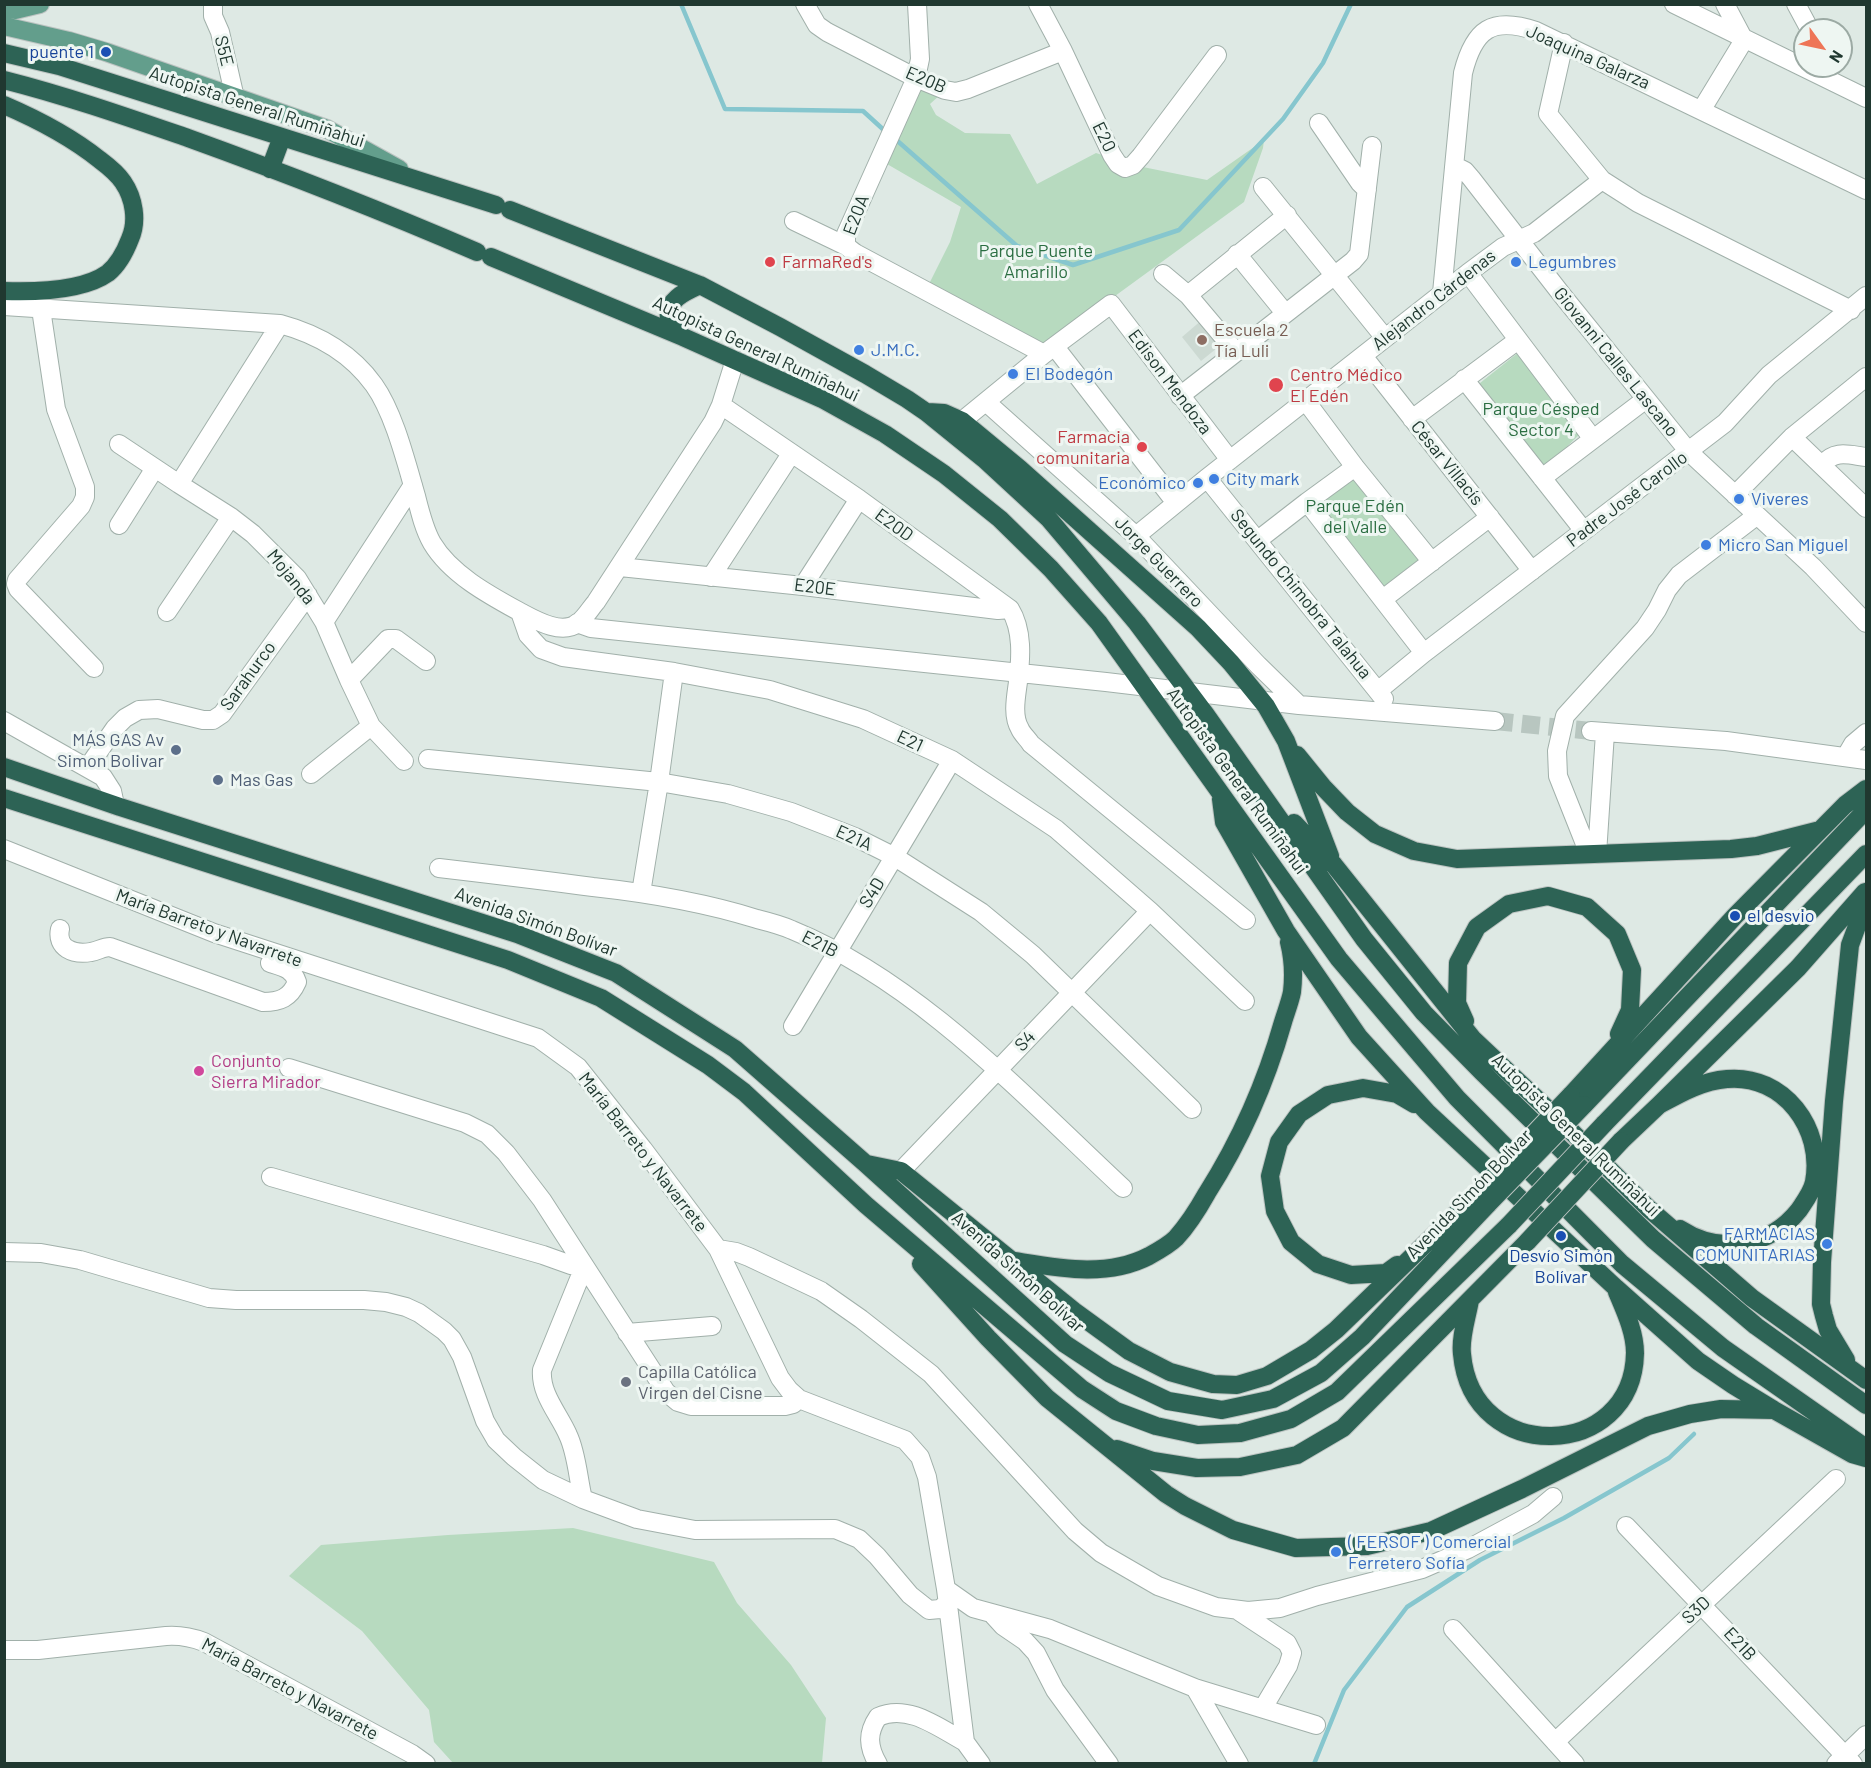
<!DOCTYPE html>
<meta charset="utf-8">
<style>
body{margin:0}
#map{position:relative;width:1871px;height:1768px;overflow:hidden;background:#dee9e4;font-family:Barlow,sans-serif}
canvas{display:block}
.frame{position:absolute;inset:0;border:6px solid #203830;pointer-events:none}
.north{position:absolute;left:1793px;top:18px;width:60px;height:60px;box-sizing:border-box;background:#eef6f2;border:2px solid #9caaa4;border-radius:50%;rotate:123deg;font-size:16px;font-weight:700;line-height:24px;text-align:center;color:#203830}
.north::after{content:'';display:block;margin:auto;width:21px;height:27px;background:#ee7557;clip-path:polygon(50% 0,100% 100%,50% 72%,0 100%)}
</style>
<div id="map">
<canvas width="1871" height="1768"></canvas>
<div class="frame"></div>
<div class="north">N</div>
</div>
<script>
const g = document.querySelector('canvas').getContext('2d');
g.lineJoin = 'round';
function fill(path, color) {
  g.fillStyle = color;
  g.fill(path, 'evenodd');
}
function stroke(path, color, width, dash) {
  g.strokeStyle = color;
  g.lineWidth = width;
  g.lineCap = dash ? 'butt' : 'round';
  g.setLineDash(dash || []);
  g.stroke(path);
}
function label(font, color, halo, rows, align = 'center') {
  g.font = font + ' Barlow,sans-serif';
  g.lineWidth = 6;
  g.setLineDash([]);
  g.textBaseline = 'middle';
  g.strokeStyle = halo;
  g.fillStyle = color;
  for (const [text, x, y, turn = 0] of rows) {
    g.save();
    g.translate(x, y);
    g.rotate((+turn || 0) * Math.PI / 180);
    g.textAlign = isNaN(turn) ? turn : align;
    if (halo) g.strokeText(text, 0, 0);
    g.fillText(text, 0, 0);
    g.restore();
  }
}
fill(new Path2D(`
 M1203,319L1222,344L1201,361L1182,337Z`), '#ccd9d2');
fill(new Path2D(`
 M919,83L941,94L930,104L936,115L965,133L1010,134L1037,184L1096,153L1133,165L1207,180L1264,140L1263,148L1244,202L1115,296L1044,354L926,290L950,242L961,207L887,164Z
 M1524,348L1588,426L1541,472L1475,387Z
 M1355,472L1426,565L1384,594L1309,505Z
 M573,1528L714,1562L737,1603L791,1665L826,1718L822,1763H453L434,1742L429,1710L362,1631L289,1576L321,1545L448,1535Z`), '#b7dabf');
stroke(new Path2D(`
 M681,4L725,109L863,111L886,132
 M893,137L1017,246L1073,265L1179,230L1283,119L1323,63L1351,4
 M1314,1764L1344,1690L1407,1607L1480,1560L1564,1518L1669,1458L1694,1434`), '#86c6ce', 4.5);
stroke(new Path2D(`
 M1495,721L1591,731`), '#b8c6c0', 18, [18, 9]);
const minor = new Path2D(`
 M213,4V16L220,32L235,98
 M805,4L817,25L827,32L916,78L945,90L956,92L968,89L1063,51
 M917,4L920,59L916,78L846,234V246L855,253L1044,354
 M1038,4L1063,51L1112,155L1118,164L1125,168L1133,165L1141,156L1217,55
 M1674,4L1866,98
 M1725,4L1744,40
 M1796,4L1810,30
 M1564,43L1548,114L1602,180L1638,203L1851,310
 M1702,109L1744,40
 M1319,123L1360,183L1367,190
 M1455,166L1465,171L1471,178L1562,295L1689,452L1813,567L1866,623
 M1263,187L1385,338
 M794,221L846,246
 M1237,254L1285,313
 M1468,273L1593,439
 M1163,274L1188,295L1236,352
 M1442,293L1463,73C1474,29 1492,16 1536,31L1866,190
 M1188,295L1287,215
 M4,306L280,324C317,334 351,353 374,385C394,413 406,462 416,496C420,512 424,529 432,543C451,575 491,596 522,613C537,621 562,635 578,623C585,618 590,609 596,602L713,422L721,405L735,360
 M41,309L56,409L85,487V497L81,506L17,580L16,584L18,589L94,668
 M1055,347L1176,503
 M1363,356L1532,571
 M1464,379L1584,531
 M1180,396L1353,261L1359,254L1372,146
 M1305,400L1355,467L1432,562
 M986,402L1136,536L1258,665L1299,705
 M721,405L859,499L1010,609C1023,630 1021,658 1018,682C1016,697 1012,716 1020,729C1022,734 1028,739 1031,744L1246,920
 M1412,419L1518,340
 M962,421L1044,354L1111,304L1230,460
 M1792,437L1866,508
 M119,444L179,484L231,517L253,534L297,578L324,622L349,680L371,726L404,761
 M1822,465C1835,449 1849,455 1866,457
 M1207,478L1384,699
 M1542,478L1646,399
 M179,484L280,324
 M1735,495L1792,437L1866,377
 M1307,502L1424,653
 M119,525L155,468
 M1136,536L1207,478L1468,273L1503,247L1534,233L1602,180
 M1258,540L1307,502L1355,467
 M620,567L803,586L998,610L1010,609
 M711,577L791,454
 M803,586L859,499
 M1383,599L1490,517
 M167,612L231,517
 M520,612L528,635L541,649L563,657L674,672L770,690L863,719L952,760L1056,829L1150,911L1245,1001
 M324,622L413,485
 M577,623L591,628L1106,682L1299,705L1495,721
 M349,680L388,639H396L426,661
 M1379,690L1424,653L1725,423L1769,375L1866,296
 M4,721L103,777L112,791L115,805
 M1591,731L1726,741L1866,760
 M1846,756L1853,744L1866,733
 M428,759L659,782L728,794L791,812L855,837L895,857L981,912L1033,955L1192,1109
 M88,767L115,728L125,718L139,710L158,709L203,720H213L222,714L308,595
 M311,774L371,726
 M4,849L214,933L538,1038L578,1067L643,1149L718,1249L780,1378L789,1390L799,1399L905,1440L920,1457L927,1477L946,1589L965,1742L981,1764
 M1589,854L1558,776L1557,751L1565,716L1645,628L1657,610L1667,590L1679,575L1756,516
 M1597,854L1605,733
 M439,868C490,874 541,880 593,887C648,893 703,902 757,919C769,922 781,925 792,930C919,982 1024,1096 1123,1188
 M641,893L659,782L674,672
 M60,929C56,948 73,955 91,952C98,951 103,947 110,947L263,1002C280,1002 290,998 297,982C293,969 283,967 270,963
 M793,1026L952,760
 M289,1068L465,1123L487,1134L506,1153L542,1200L666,1392L678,1402L691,1406H785L793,1404L799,1399
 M901,1171L1150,911
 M271,1177L543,1255L571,1265L584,1267L542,1370C540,1394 559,1414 568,1435C577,1454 578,1479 583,1499
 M718,1249L736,1252L749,1257L821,1291L861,1319L931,1374L1075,1531L1101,1553L1158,1586L1216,1607L1248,1611L1280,1608L1317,1596L1422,1569L1468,1549L1533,1514L1553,1497
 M4,1252L41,1253L80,1260L209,1298L236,1300H364L386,1302L406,1307L419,1313L444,1331L452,1339L462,1357L485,1421L496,1440L514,1457L543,1480L583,1499L637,1519L695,1530L835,1529L859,1539L877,1556L910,1595L929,1610L940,1609L947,1603
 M627,1333L712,1326
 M1626,1526L1853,1764
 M946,1589L973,1608L1050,1629L1195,1688L1316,1725
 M1237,1610L1287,1643L1292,1653L1288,1666L1263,1708
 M993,1615L1003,1626L1025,1641L1036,1653L1055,1690L1109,1764
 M1453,1629L1575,1764
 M4,1650H38L166,1636C180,1635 191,1637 204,1642L412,1754L426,1764
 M1195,1688L1239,1764
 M1555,1742L1836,1479
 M878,1764C868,1747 867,1733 878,1717C908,1703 939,1728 965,1742
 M1836,1764L1866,1735`);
const major = new Path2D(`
 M4,8L15,10L40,4
 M4,26L69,41L106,52L327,129L399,169`);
const highway = new Path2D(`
 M4,53L59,66L496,205
 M4,80C67,96 127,117 188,138C285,173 382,211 477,252
 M4,105C39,120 70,136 100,160C108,166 117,173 123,182C134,198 138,221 130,239C125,252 119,264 108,273C83,291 34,292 4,291
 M270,169L282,137
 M510,210L700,285L780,327L865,374L907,399L926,412L984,459L1049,519L1137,623L1206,715L1364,939L1424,1013L1482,1072L1653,1239L1756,1326L1866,1405
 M491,257L683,337L822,399L885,434L944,474L1000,519L1051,569L1099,623L1339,959L1457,1098L1622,1264L1723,1348L1866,1448
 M683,337C678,332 670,325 669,318C666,299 687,291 700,285
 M928,412L944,413L962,421L1020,469L1198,628L1231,663L1266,706L1286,741L1330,856
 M1297,755L1323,787L1347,812L1375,834L1414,851L1457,859L1731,849L1757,846L1820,830
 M4,767L120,807L517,934L616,973L735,1049L866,1164L1065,1344L1109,1373L1168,1401L1222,1410L1273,1399L1321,1373L1362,1337L1488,1204
 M4,798L508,960L601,998L708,1065L744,1092L866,1205L1082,1389L1116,1411L1156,1426L1198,1435L1240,1433L1291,1419L1337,1392L1509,1225
 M1221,799L1224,822L1286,931L1359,1037L1427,1112L1616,1288L1698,1361L1733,1385L1774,1410L1852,1454L1866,1458
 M1294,823L1334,865L1473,1039L1573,1133L1648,1208L1752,1298L1866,1380
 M1465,1021L1457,1003L1458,963L1477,927L1509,904L1548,896L1587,907L1617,934L1632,970L1630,1010L1619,1034
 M1571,1095L1735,916L1845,805L1866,789
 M1584,1105L1866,810
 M1659,1105C1681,1093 1702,1081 1727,1079C1784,1074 1824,1129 1814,1182C1812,1192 1805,1201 1799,1210C1770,1247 1720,1255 1680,1229
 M1604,1124L1866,854
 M1621,1141L1659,1105L1798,968L1865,892
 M867,1164L901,1171L1074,1311L1129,1351L1170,1372L1213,1384L1237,1385L1267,1376L1311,1350L1336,1330L1477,1194
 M1014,1261C1058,1268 1107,1278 1149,1256C1158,1251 1169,1245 1176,1238C1188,1225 1198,1209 1207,1193C1240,1141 1266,1082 1283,1022C1286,1012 1290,1002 1292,992C1294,975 1293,958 1289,942
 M921,1264L988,1338L1047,1398L1166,1494L1185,1506L1233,1530L1296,1548L1367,1546L1431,1531L1522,1489L1648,1426L1690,1414L1721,1409L1774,1410
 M1397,1265L1386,1273L1351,1275L1318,1264L1291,1242L1275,1211L1270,1176L1279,1142L1299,1114L1328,1095L1363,1088L1397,1094L1414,1104
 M1470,1300C1467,1318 1460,1337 1462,1354C1472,1466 1633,1461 1635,1353C1635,1332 1625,1311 1617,1292
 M1846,1360L1828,1330L1824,1316L1821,1304L1822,1262L1834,1101L1850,945L1866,902
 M1117,1449L1153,1461L1197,1468L1240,1467L1297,1455L1343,1428L1528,1241`);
stroke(minor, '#a1b0aa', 20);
stroke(major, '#bcc3c1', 20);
stroke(highway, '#bcc3c1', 20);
stroke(minor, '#fff', 18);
stroke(major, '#639e8c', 18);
stroke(highway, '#2d6355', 18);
const highwayBridge = new Path2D(`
 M1477,1194L1571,1095
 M1488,1204L1584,1105
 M1509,1225L1604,1124
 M1528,1241L1621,1141`);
stroke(highwayBridge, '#bcc3c1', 20, []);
stroke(highwayBridge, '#2d6355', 18);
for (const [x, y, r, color] of [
 [106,52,6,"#1a4fb4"],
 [770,262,6,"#e0444e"],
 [1516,262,6,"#3f7fe0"],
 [1202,340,6,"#8d6e63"],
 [859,350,6,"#3f7fe0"],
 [1013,374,6,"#3f7fe0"],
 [1276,385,8,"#e0444e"],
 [1142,447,6,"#e0444e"],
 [1214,479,6,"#3f7fe0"],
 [1198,483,6,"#3f7fe0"],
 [1739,499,6,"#3f7fe0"],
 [1706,545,6,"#3f7fe0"],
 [176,750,6,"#5c6f8a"],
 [218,780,6,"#5c6f8a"],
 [1735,916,6,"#1a4fb4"],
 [199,1071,6,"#d1479c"],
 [1561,1236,6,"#1a4fb4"],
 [1827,1244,6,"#3f7fe0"],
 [626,1382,6,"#6b7280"],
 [1336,1552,6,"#3f7fe0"]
]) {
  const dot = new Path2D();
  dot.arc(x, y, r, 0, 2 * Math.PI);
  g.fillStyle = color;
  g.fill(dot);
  stroke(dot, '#eef6f2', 2);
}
label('18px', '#203830', '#eef6f2', [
 ["S5E",224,51,76],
 ["Joaquina Galarza",1588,57,24],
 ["E20B",926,80,23],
 ["Autopista General Rumiñahui",257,107,18],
 ["E20",1104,137,64],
 ["E20A",856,215,-69],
 ["Alejandro Cárdenas",1434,300,-38],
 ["Autopista General Rumiñahui",756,349,25],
 ["Giovanni Calles Lascano",1616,362,51],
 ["Edison Mendoza",1170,382,53],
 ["César Villacís",1447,463,51],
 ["Padre José Carollo",1627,499,-37],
 ["E20D",894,525,36],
 ["Jorge Guerrero",1159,562,46],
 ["Mojanda",291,577,51],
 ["E20E",815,587,7],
 ["Segundo Chimobra Talahua",1301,594,51],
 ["Sarahurco",248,676,-54],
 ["E21",910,741,25],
 ["Autopista General Rumiñahui",1237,781,54],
 ["E21A",854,838,24],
 ["S4D",872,893,-59],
 ["Avenida Simón Bolívar",536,922,20],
 ["María Barreto y Navarrete",209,928,20],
 ["E21B",820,944,27],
 ["S4",1025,1041,-46],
 ["Autopista General Rumiñahui",1576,1135,44],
 ["María Barreto y Navarrete",643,1152,52],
 ["Avenida Simón Bolívar",1469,1194,-46],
 ["Avenida Simón Bolívar",1018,1272,42],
 ["S3D",1696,1610,-43],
 ["E21B",1740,1644,47],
 ["María Barreto y Navarrete",290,1689,28]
]);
label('18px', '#164399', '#eef6f2', [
 ["puente 1",94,52],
 ["el desvio",1747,916,"left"],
 ["Desvío Simón",1561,1256,"center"],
 ["Bolívar",1561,1277,"center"]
], 'right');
label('18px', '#2b6e42', '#eef6f2', [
 ["Parque Puente",1036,251],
 ["Amarillo",1036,272],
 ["Parque Césped",1541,409],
 ["Sector 4",1541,430],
 ["Parque Edén",1355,506],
 ["del Valle",1355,527]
]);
label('18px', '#be3a42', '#eef6f2', [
 ["FarmaRed's",782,262],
 ["Centro Médico",1290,375],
 ["El Edén",1290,396],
 ["Farmacia",1130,437,"right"],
 ["comunitaria",1130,458,"right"]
], 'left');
label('18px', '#366cbe', '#eef6f2', [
 ["Legumbres",1528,262],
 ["J.M.C.",871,350],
 ["El Bodegón",1025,374],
 ["City mark",1226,479],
 ["Económico",1186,483,"right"],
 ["Viveres",1751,499],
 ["Micro San Miguel",1718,545],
 ["FARMACIAS",1815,1234,"right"],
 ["COMUNITARIAS",1815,1255,"right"],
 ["( FERSOF ) Comercial",1348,1542],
 ["Ferretero Sofía",1348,1563]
], 'left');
label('18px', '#785e54', '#eef6f2', [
 ["Escuela 2",1214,330],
 ["Tía Luli",1214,351]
], 'left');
label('18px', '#4e5e75', '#eef6f2', [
 ["MÁS GAS Av",164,740],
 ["Simon Bolivar",164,761],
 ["Mas Gas",230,780,"left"]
], 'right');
label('18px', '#b23c85', '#eef6f2', [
 ["Conjunto",211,1061],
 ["Sierra Mirador",211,1082]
], 'left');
label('18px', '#5b616d', '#eef6f2', [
 ["Capilla Católica",638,1372],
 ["Virgen del Cisne",638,1393]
], 'left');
</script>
